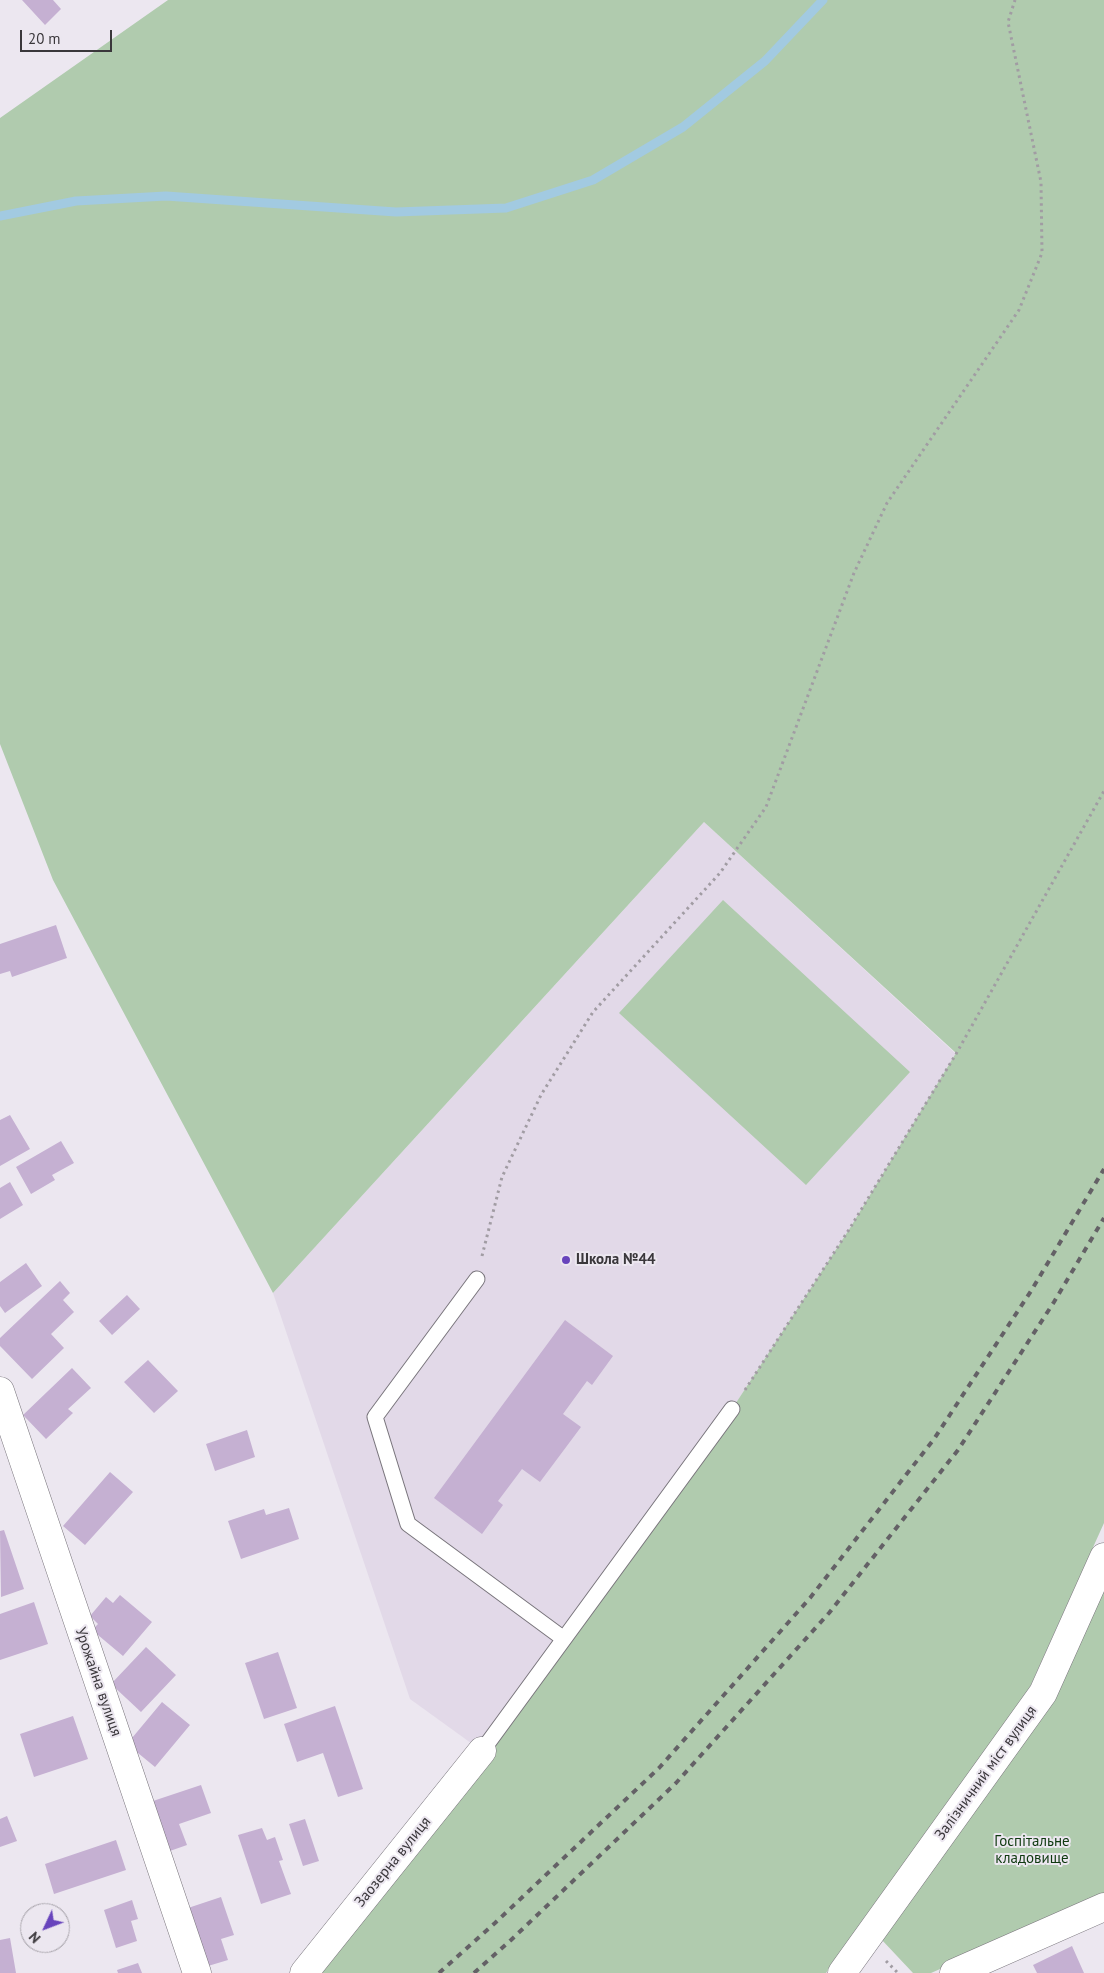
<!DOCTYPE html>
<meta charset="utf-8">
<style>
body{margin:0}
#map{position:relative;width:1104px;height:1973px;overflow:hidden;background:#ece7f0;font-family:"PT Sans",sans-serif}
canvas{display:block}
.north{position:absolute;left:20px;top:1903px;width:50px;height:50px;box-sizing:border-box;background:#ece7f0;border:1px solid #a5a1a8;border-radius:50%;rotate:227deg;font-size:14px;font-weight:700;line-height:20px;text-align:center;color:#3a373b}
.north::after{content:'';display:block;margin:auto;width:18px;height:22px;background:#6844bc;clip-path:polygon(50% 0,100% 100%,50% 72%,0 100%)}
.scale{position:absolute;left:20px;top:30px;width:92px;height:22px;box-sizing:border-box;border:2px solid #3a373b;border-top:0;padding-left:6px;font-size:15px;line-height:18px;white-space:nowrap;color:#3a373b;-webkit-text-stroke:4px #ece7f0;paint-order:stroke}
</style>
<div id="map">
<canvas width="1104" height="1973"></canvas>
<div class="north">N</div>
<div class="scale">20 m</div>
</div>
<script>
const g = document.querySelector('canvas').getContext('2d');
g.lineJoin = 'round';
function fill(path, color) {
  g.fillStyle = color;
  g.fill(path, 'evenodd');
}
function stroke(path, color, width, dash) {
  g.strokeStyle = color;
  g.lineWidth = width;
  g.lineCap = dash ? 'butt' : 'round';
  g.setLineDash(dash || []);
  g.stroke(path);
}
function label(font, color, halo, rows, align = 'center') {
  g.font = font + ' "PT Sans",sans-serif';
  g.lineWidth = 4;
  g.setLineDash([]);
  g.textBaseline = 'middle';
  g.strokeStyle = halo;
  g.fillStyle = color;
  for (const [text, x, y, turn = 0] of rows) {
    g.save();
    g.translate(x, y);
    g.rotate((+turn || 0) * Math.PI / 180);
    g.textAlign = isNaN(turn) ? turn : align;
    if (halo) g.strokeText(text, 0, 0);
    g.fillText(text, 0, 0);
    g.restore();
  }
}
fill(new Path2D(`
 M704,822L956,1054L850,1228L732,1409L482,1751L410,1699L273,1293Z`), '#e2d9e8');
fill(new Path2D(`
 M168,0H1104V1523L1030,1687L826,1973H304L732,1409L850,1228L956,1053L704,822L273,1293L53,880L0,744V118Z
 M723,900L910,1072L806,1185L619,1013Z
 M1104,1587V1897L931,1973H913L881,1939Z`), '#b0cbae');
stroke(new Path2D(`
 M0,216L76,201L166,196L396,212L506,208L593,180L683,127L765,61L823,0`), '#a2cae1', 9);
fill(new Path2D(`
 M22,0H53L61,9L45,25Z
 M56,925L67,958L12,977L10,971L0,974V944Z
 M10,1115L30,1149L0,1166V1120Z
 M61,1141L74,1163L52,1175L55,1180L31,1194L16,1167Z
 M10,1182L23,1205L0,1219V1188Z
 M26,1263L42,1286L5,1313L0,1306V1282Z
 M60,1281L70,1293L63,1300L74,1312L51,1334L64,1348L32,1379L0,1346V1338Z
 M127,1295L140,1309L112,1335L99,1321Z
 M565,1320L613,1356L592,1385L587,1381L563,1414L581,1427L540,1482L522,1469L498,1501L503,1505L482,1534L434,1498Z
 M148,1360L178,1391L154,1413L124,1382Z
 M72,1368L91,1388L68,1409L73,1413L46,1439L23,1415Z
 M247,1430L255,1457L215,1471L206,1444Z
 M110,1472L133,1492L85,1545L63,1526Z
 M289,1508L299,1539L241,1559L228,1521L264,1509L266,1515Z
 M4,1530L24,1589L1,1597L0,1531Z
 M120,1595L152,1622L123,1656L92,1630L98,1624L90,1616L106,1597L113,1603Z
 M34,1602L48,1644L0,1660V1614Z
 M146,1647L176,1675L141,1712L111,1684Z
 M278,1652L297,1708L264,1719L245,1663Z
 M162,1702L190,1725L155,1767L127,1744Z
 M335,1706L363,1789L338,1797L323,1753L297,1762L284,1724Z
 M73,1716L88,1759L34,1777L20,1734Z
 M201,1785L211,1813L179,1824L187,1845L167,1852L150,1802Z
 M7,1816L17,1841L0,1847V1819Z
 M305,1819L319,1861L303,1866L289,1824Z
 M262,1828L267,1840L275,1837L283,1860L279,1861L291,1894L261,1904L238,1835Z
 M116,1840L126,1870L54,1894L45,1864Z
 M221,1897L234,1935L221,1939L228,1960L208,1966L188,1908Z
 M132,1900L138,1919L131,1921L137,1941L116,1948L104,1910Z
 M10,1938L16,1973H0V1940Z
 M1072,1946L1084,1973H1037L1033,1965Z
 M138,1963L142,1973H118L117,1970Z`), '#c5b0d2');
const service = new Path2D(`
 M477,1279L375,1417L408,1524L564,1639
 M482,1751L732,1409`);
const minor = new Path2D(`
 M0,1391L197,1973
 M304,1973L482,1751
 M842,1973L1043,1693L1104,1557
 M954,1973L1104,1907`);
stroke(service, '#79757c', 17);
stroke(minor, '#79757c', 29);
stroke(new Path2D(`
 M482,1256L502,1177L541,1095L593,1012L720,873L766,807L854,573L887,503L1019,310L1042,253L1041,182L1008,22L1015,0
 M745,1390L850,1228L956,1054L1104,791
 M886,1961L898,1973`), '#a19ca3', 3, [2.5, 4]);
stroke(service, '#fff', 15);
stroke(minor, '#fff', 28);
stroke(new Path2D(`
 M439,1973L495,1923L659,1768L810,1598L934,1439L1031,1291L1104,1169
 M474,1973L511,1940L676,1783L829,1613L958,1450L1054,1302L1104,1218`), '#646166', 4, [6, 6]);
for (const [x, y, r, color] of [
 [566,1260,5,"#6844bc"]
]) {
  const dot = new Path2D();
  dot.arc(x, y, r, 0, 2 * Math.PI);
  g.fillStyle = color;
  g.fill(dot);
  stroke(dot, '#ece7f0', 2);
}
label('bold 15px', '#3a373b', '#ece7f0', [
 ["Школа №44",576,1260]
], 'left');
label('15px', '#3a373b', '#ece7f0', [
 ["Урожайна вулиця",98,1682,71],
 ["Залізничний міст вулиця",986,1773,-54],
 ["Заозерна вулиця",393,1862,-51]
]);
label('15px', '#0e390f', '#ece7f0', [
 ["Госпітальне",1032,1842],
 ["кладовище",1032,1859]
]);
</script>
